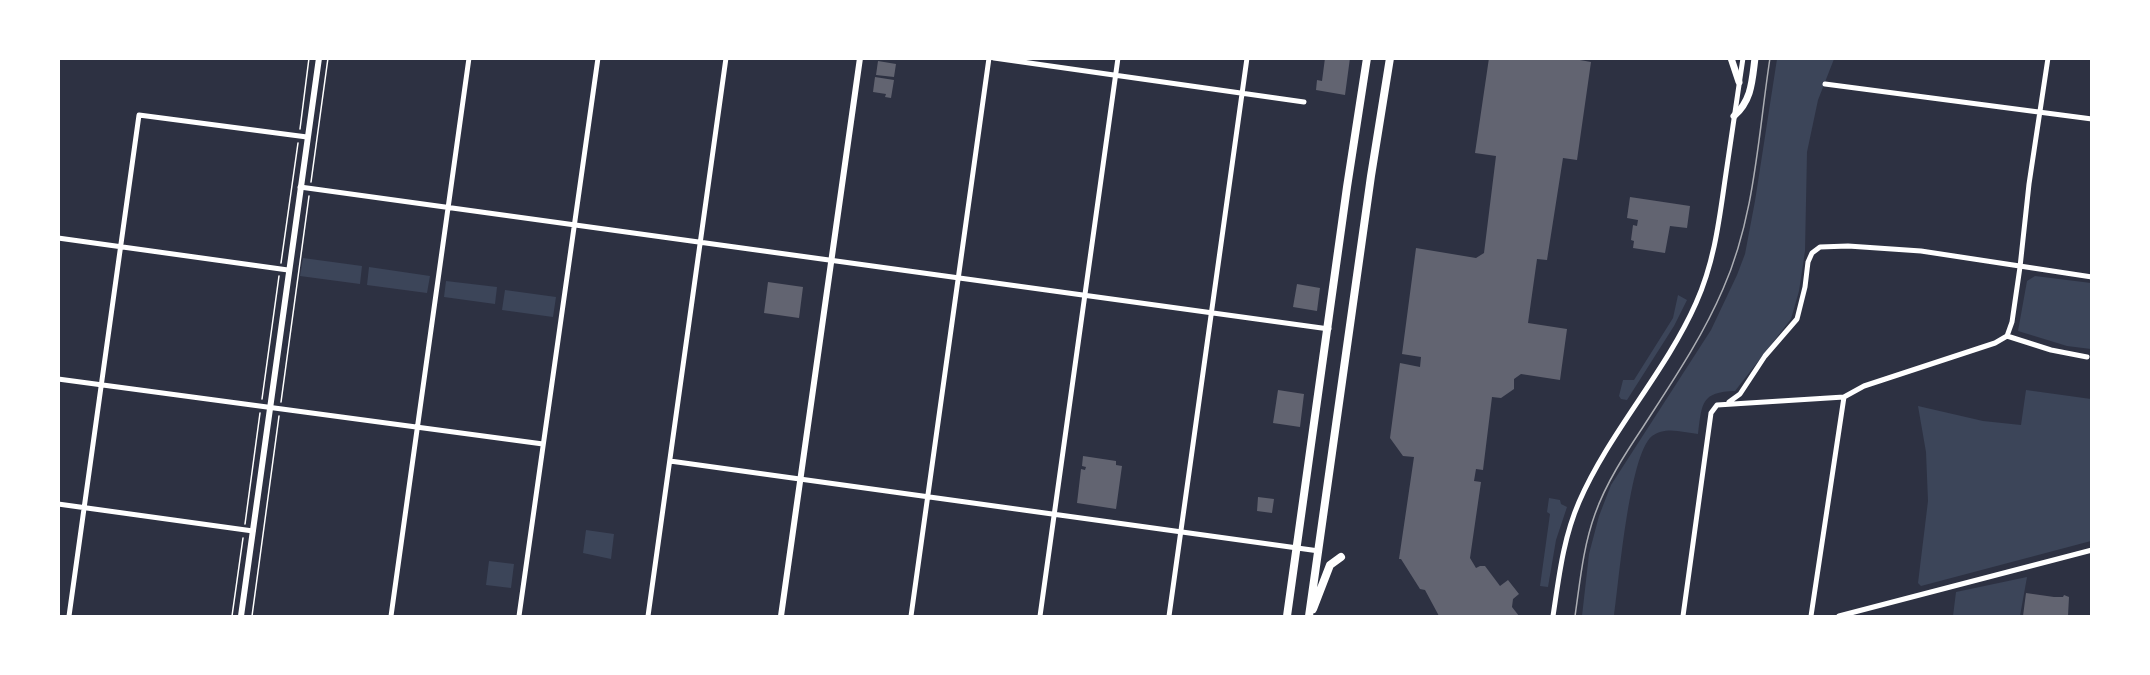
<!DOCTYPE html>
<style>
body{margin:0}
#map{position:relative;width:2150px;height:675px;overflow:hidden;background:#2d3142;font-family:"Varela Round",sans-serif}
canvas{display:block}
.frame{position:absolute;inset:0;border:60px solid #fff;pointer-events:none}
</style>
<div id="map">
<canvas width="2150" height="675"></canvas>
<div class="frame"></div>
</div>
<script>
const g = document.querySelector('canvas').getContext('2d');
g.lineJoin = 'round';
function fill(path, color) {
  g.fillStyle = color;
  g.fill(path, 'evenodd');
}
function stroke(path, color, width, dash) {
  g.strokeStyle = color;
  g.lineWidth = width;
  g.lineCap = dash ? 'butt' : 'round';
  g.setLineDash(dash || []);
  g.stroke(path);
}
fill(new Path2D(`
 M1777,59H1834L1818,100L1807,152L1805,251L1799,291L1791,319L1735,391C1701,392 1702,403 1698,434C1683,432 1665,426 1652,436C1629,455 1619,582 1614,616H1582L1589,554L1599,516L1611,485L1711,330L1737,275L1745,254L1755,201Z
 M303,258L362,266L360,284L300,276Z
 M369,267L430,276L427,293L367,285Z
 M2035,276L2091,283V349L2067,346L2018,331L2027,281Z
 M446,281L497,287L495,304L444,297Z
 M505,290L556,297L553,317L502,310Z
 M1678,295L1687,300L1674,326L1627,400L1621,399L1619,396L1623,380H1634L1673,318Z
 M2026,390L2091,399V541L1921,586L1918,583L1928,501L1926,452L1918,406L1983,421L2021,425Z
 M1549,498L1560,500L1561,504L1567,507L1556,540L1548,587L1540,586L1550,514L1547,512Z
 M586,530L614,534L611,559L583,553Z
 M489,561L514,564L511,588L486,585Z
 M2027,577L2020,616H1953L1956,592Z`), '#3c4559');
fill(new Path2D(`
 M1325,58H1350L1345,95L1316,90L1317,80L1322,81Z
 M1489,58H1569L1591,62L1577,160L1563,158L1547,260L1537,259L1528,323L1567,329L1560,380L1521,374L1514,379V389L1501,398L1492,397L1483,470L1476,469L1474,481L1481,482L1470,558L1476,568L1480,566H1485L1500,586L1508,580L1519,594L1513,599L1512,607L1519,616H1439L1425,590L1420,589L1401,559H1399L1414,457L1403,456L1390,438L1400,363L1420,367L1421,357L1402,354L1416,248L1476,258L1484,253L1496,156L1475,153Z
 M878,61L896,64L894,77L876,75Z
 M875,77L894,80L891,98L885,97L886,94L873,92Z
 M1630,197L1690,206L1687,228L1670,226L1665,253L1633,248L1634,241L1631,240L1633,225L1637,226L1638,220L1627,218Z
 M768,282L803,287L799,318L764,313Z
 M1297,284L1320,288L1317,311L1293,307Z
 M1278,390L1304,394L1300,427L1273,423Z
 M1083,456L1116,461V465L1122,466L1116,509L1077,503L1081,469L1085,470L1086,467L1082,466Z
 M1258,497L1274,499L1272,513L1257,511Z
 M2026,593L2054,597H2063L2064,595L2069,597L2068,616H2023Z`), '#626471');
stroke(new Path2D(`
 M300,129L309,58
 M311,182L328,58
 M281,263L298,143
 M262,399L279,276
 M281,402L309,196
 M245,524L260,413
 M232,616L243,538
 M252,616L279,416`), '#fff', 1.5);
stroke(new Path2D(`
 M994,58L1304,102
 M1825,84L2092,119
 M300,187L1329,329
 M58,238L288,270
 M2007,336L2051,350L2087,357
 M58,379L543,444
 M1729,402L1740,394L1765,356L1797,319L1805,287L1808,262L1812,253L1820,247L1848,246L1921,251L2092,277
 M670,461L1319,551
 M58,504L253,531
 M69,616L139,115L307,137
 M391,616L469,58
 M519,616L598,58
 M648,616L726,58
 M911,616L989,58
 M1040,616L1118,58
 M1169,616L1247,58
 M1553,616C1559,577 1563,539 1579,502C1610,431 1665,373 1696,303C1714,263 1719,222 1725,180C1731,139 1737,99 1743,58
 M1683,616L1711,413L1717,405L1844,397L1864,386L1995,343L2007,336L2012,322L2020,267L2029,184L2048,58
 M1811,616L1844,397
 M1839,616L2092,550`), '#fff', 5);
stroke(new Path2D(`
 M241,616L319,58
 M781,616L860,58`), '#fff', 6);
stroke(new Path2D(`
 M1731,58L1739,82
 M1734,116C1752,100 1752,81 1755,58`), '#fff', 7);
stroke(new Path2D(`
 M1313,609L1330,565L1341,557
 M1287,616L1347,187L1367,58
 M1309,616L1371,176L1390,58`), '#fff', 8);
stroke(new Path2D(`
 M1575,616C1580,582 1583,547 1595,514C1606,483 1625,454 1643,427C1672,382 1702,338 1723,289C1755,217 1758,136 1770,58`), '#abadb3', 1.5);
</script>
